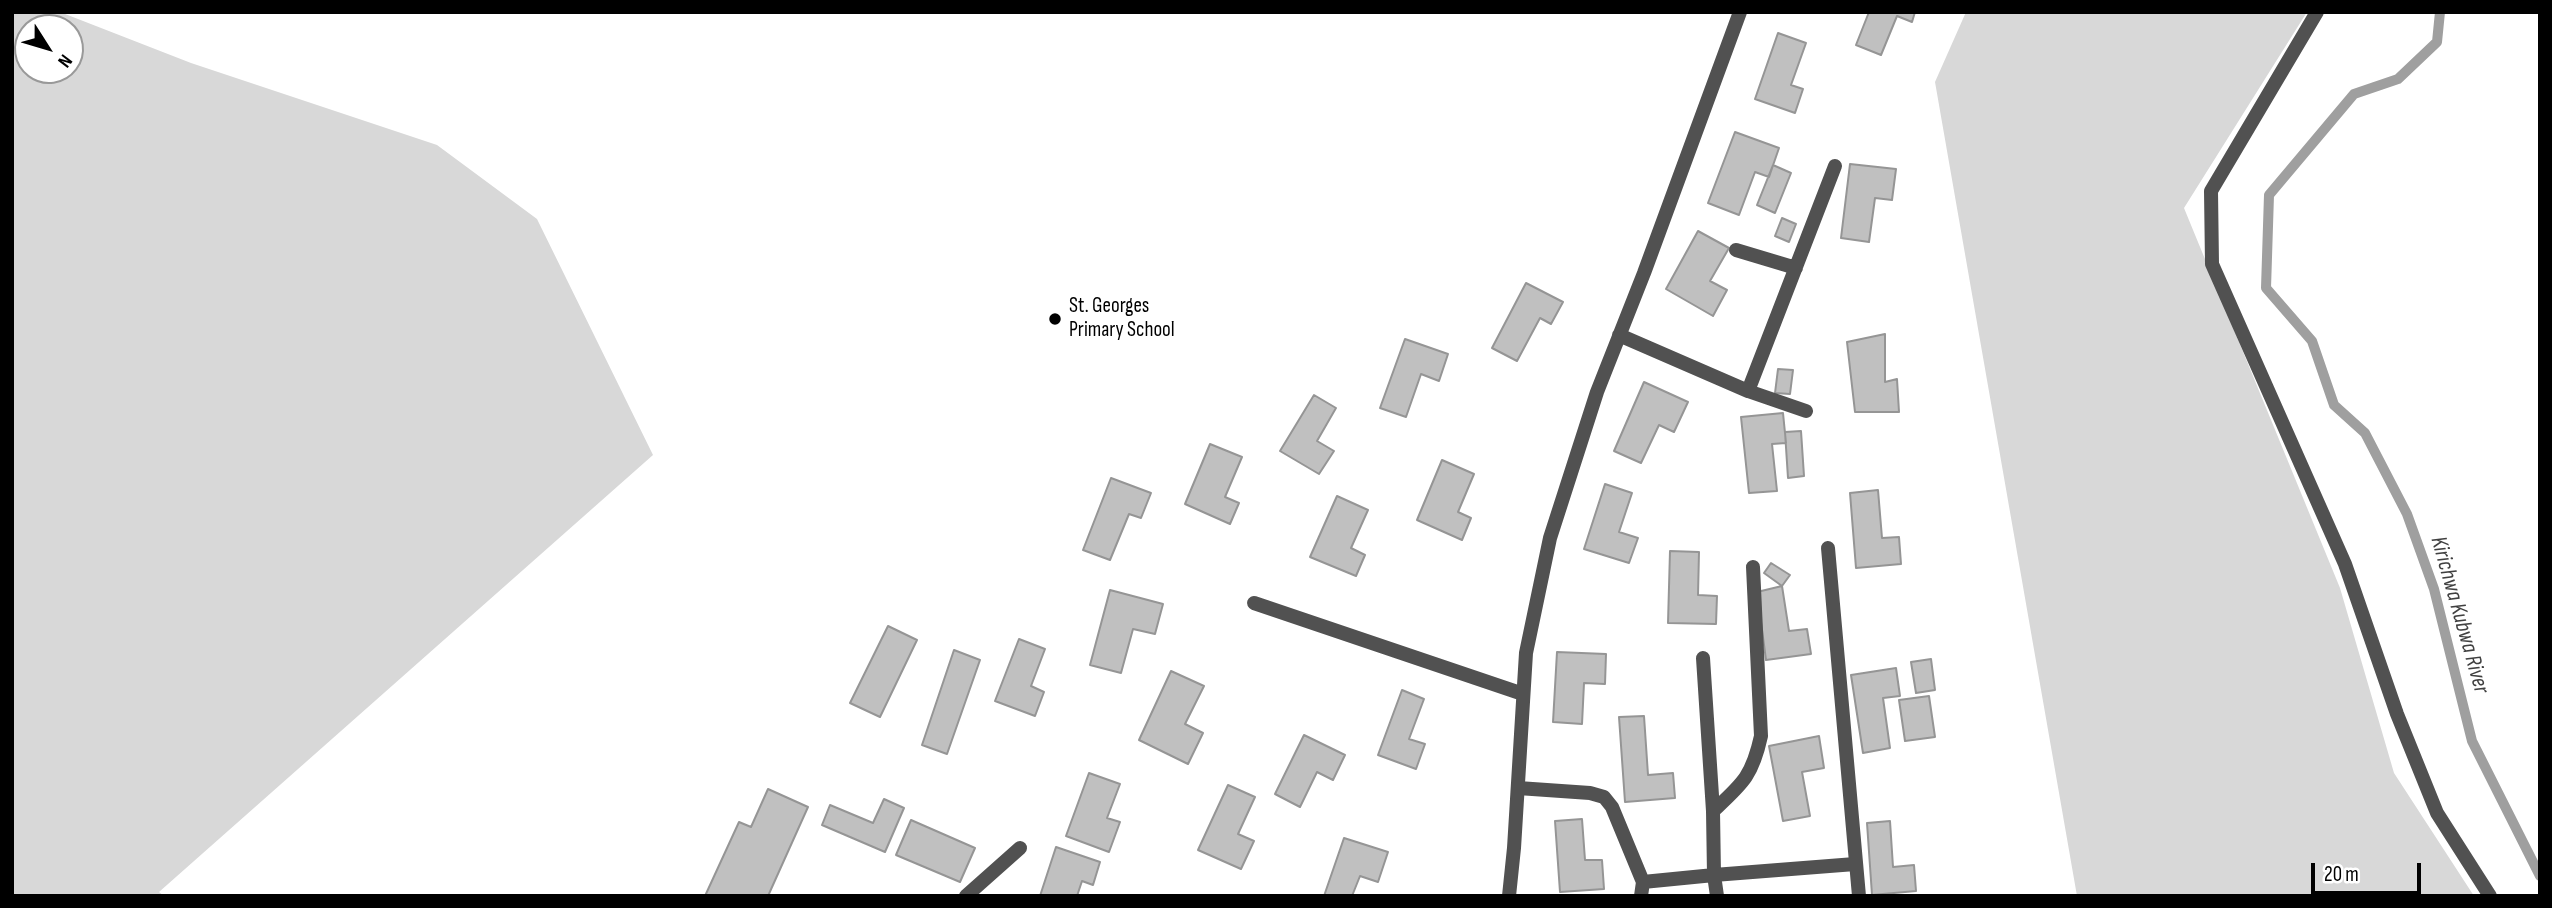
<!DOCTYPE html>
<style>
body{margin:0}
#map{position:relative;width:2552px;height:908px;overflow:hidden;background:#fff;font-family:"Sofia Sans Condensed",sans-serif}
canvas{display:block}
.frame{position:absolute;inset:0;border:14px solid #000;pointer-events:none}
.north{position:absolute;left:14px;top:14px;width:70px;height:70px;box-sizing:border-box;background:#fff;border:2px solid #999;border-radius:50%;rotate:127deg;font-size:19px;font-weight:700;line-height:28px;text-align:center;color:#000}
.north::after{content:'';display:block;margin:auto;width:24px;height:32px;background:#000;clip-path:polygon(50% 0,100% 100%,50% 72%,0 100%)}
.scale{position:absolute;left:2311px;top:863px;width:110px;height:32px;box-sizing:border-box;border:4px solid #000;border-top:0;padding-left:9px;font-size:21px;line-height:24px;white-space:nowrap;color:#000;-webkit-text-stroke:5px #fff;paint-order:stroke}
</style>
<div id="map">
<canvas width="2552" height="908"></canvas>
<div class="frame"></div>
<div class="north">N</div>
<div class="scale">20 m</div>
</div>
<script>
const g = document.querySelector('canvas').getContext('2d');
g.lineJoin = 'round';
function fill(path, color) {
  g.fillStyle = color;
  g.fill(path, 'evenodd');
}
function stroke(path, color, width, dash) {
  g.strokeStyle = color;
  g.lineWidth = width;
  g.lineCap = dash ? 'butt' : 'round';
  g.setLineDash(dash || []);
  g.stroke(path);
}
function label(font, color, halo, rows, align = 'center') {
  g.font = font + ' "Sofia Sans Condensed",sans-serif';
  g.lineWidth = 6;
  g.setLineDash([]);
  g.textBaseline = 'middle';
  g.strokeStyle = halo;
  g.fillStyle = color;
  for (const [text, x, y, turn = 0] of rows) {
    g.save();
    g.translate(x, y);
    g.rotate((+turn || 0) * Math.PI / 180);
    g.textAlign = isNaN(turn) ? turn : align;
    if (halo) g.strokeText(text, 0, 0);
    g.fillText(text, 0, 0);
    g.restore();
  }
}
fill(new Path2D(`
 M12,12H60L191,63L437,145L537,219L653,455L159,892L164,896H12ZM28,28H70V70H28Z
 M1966,12H2307L2184,208L2340,588L2394,773L2474,896H2077L1935,82Z`), '#d8d8d8');
stroke(new Path2D(`
 M2440,12L2437,42L2398,79L2354,94L2269,195L2266,288L2312,341L2334,405L2365,433L2407,514L2434,589L2472,741L2540,876`), '#9f9f9f', 10);
const building = new Path2D(`
 M1869,12H1915L1912,22L1897,16L1881,55L1856,45Z
 M1778,33L1806,43L1791,85L1803,89L1795,113L1755,99Z
 M1735,132L1779,148L1769,177L1755,172L1739,215L1708,203Z
 M1850,164L1896,169L1892,200L1875,198L1869,242L1841,238Z
 M1773,165L1791,173L1775,213L1757,205Z
 M1782,218L1796,224L1789,242L1775,236Z
 M1698,231L1729,248L1710,281L1727,290L1713,316L1666,289Z
 M1526,283L1563,302L1551,324L1540,318L1517,361L1492,348Z
 M1885,334V382L1897,379L1899,412H1855L1847,342Z
 M1405,339L1448,354L1439,381L1421,374L1406,417L1380,408Z
 M1778,369L1793,370L1790,394L1775,393Z
 M1644,382L1688,402L1674,432L1659,425L1641,463L1614,451Z
 M1314,395L1336,408L1317,441L1334,451L1319,474L1280,451Z
 M1783,413L1786,443L1772,444L1777,491L1749,493L1741,417Z
 M1801,431L1804,476L1788,478L1785,432Z
 M1210,444L1242,457L1225,497L1239,503L1230,524L1185,504Z
 M1442,460L1474,474L1458,512L1471,518L1462,540L1417,520Z
 M1111,478L1151,493L1141,518L1129,514L1110,560L1083,550Z
 M1605,484L1632,493L1619,532L1638,538L1629,563L1584,549Z
 M1878,490L1882,538L1899,537L1901,564L1856,568L1850,493Z
 M1337,496L1368,510L1351,548L1365,555L1356,576L1310,557Z
 M1670,551L1699,552L1698,595L1717,596L1716,624L1668,623Z
 M1771,563L1790,575L1782,586L1764,573Z
 M1782,586L1789,631L1807,629L1811,654L1766,660L1757,592Z
 M1110,590L1163,604L1155,634L1133,629L1121,673L1090,665Z
 M888,626L917,640L880,717L850,703Z
 M1019,639L1045,649L1031,686L1044,692L1035,716L995,701Z
 M954,650L980,660L947,754L922,745Z
 M1557,652L1606,654L1605,684L1584,683L1582,724L1553,722Z
 M1931,659L1935,690L1916,693L1911,662Z
 M1896,668L1900,696L1883,698L1890,748L1863,753L1851,675Z
 M1171,671L1204,686L1185,724L1203,733L1188,764L1139,740Z
 M1402,690L1424,699L1409,739L1425,744L1416,769L1378,755Z
 M1929,696L1935,737L1905,741L1899,700Z
 M1644,716L1648,775L1673,773L1675,798L1625,802L1619,717Z
 M1304,735L1345,755L1333,780L1317,772L1300,807L1275,794Z
 M1819,736L1824,768L1802,772L1810,816L1783,821L1769,746Z
 M1089,773L1120,784L1107,818L1120,822L1109,852L1066,836Z
 M1228,785L1255,797L1238,834L1254,841L1241,869L1198,850Z
 M768,789L808,807L768,896H705L739,822L751,827Z
 M884,799L904,808L885,852L822,825L830,805L873,823Z
 M1582,819L1585,860H1602L1604,889L1560,892L1555,821Z
 M911,820L975,848L960,882L896,855Z
 M1890,821L1893,867L1914,865L1916,891L1872,895L1867,823Z
 M1344,838L1388,852L1378,882L1360,876L1352,896H1324Z
 M1056,847L1100,862L1093,885L1082,881L1077,896H1040Z`);
fill(building, '#c0c0c0');
stroke(building, '#959595', 2);
stroke(new Path2D(`
 M2317,12L2211,191L2212,264L2345,564L2397,714L2437,813L2490,896
 M1736,250L1796,268
 M1619,335L1748,391
 M1806,411L1748,391L1835,166
 M1828,548L1859,896
 M1254,603L1523,694
 M1703,658L1713,811L1714,875L1855,864
 M1518,788L1590,793L1604,797L1612,807L1643,882L1641,896
 M1713,811C1742,784 1752,777 1761,736L1753,567
 M1643,882L1714,875L1717,896
 M966,896L1020,848
 M1509,896L1514,848L1526,653L1550,538L1597,392L1644,273L1740,12`), '#515151', 14);
for (const [x, y, r, color] of [
 [1055,319,7,"#000"]
]) {
  const dot = new Path2D();
  dot.arc(x, y, r, 0, 2 * Math.PI);
  g.fillStyle = color;
  g.fill(dot);
  stroke(dot, '#fff', 2.5);
}
label('21px', '#000', '#fff', [
 ["St. Georges",1069,307],
 ["Primary School",1069,331]
], 'left');
label('italic 23px', '#404040', '#fff', [
 ["Kirichwa Kubwa River",2459,615,74]
]);
</script>
